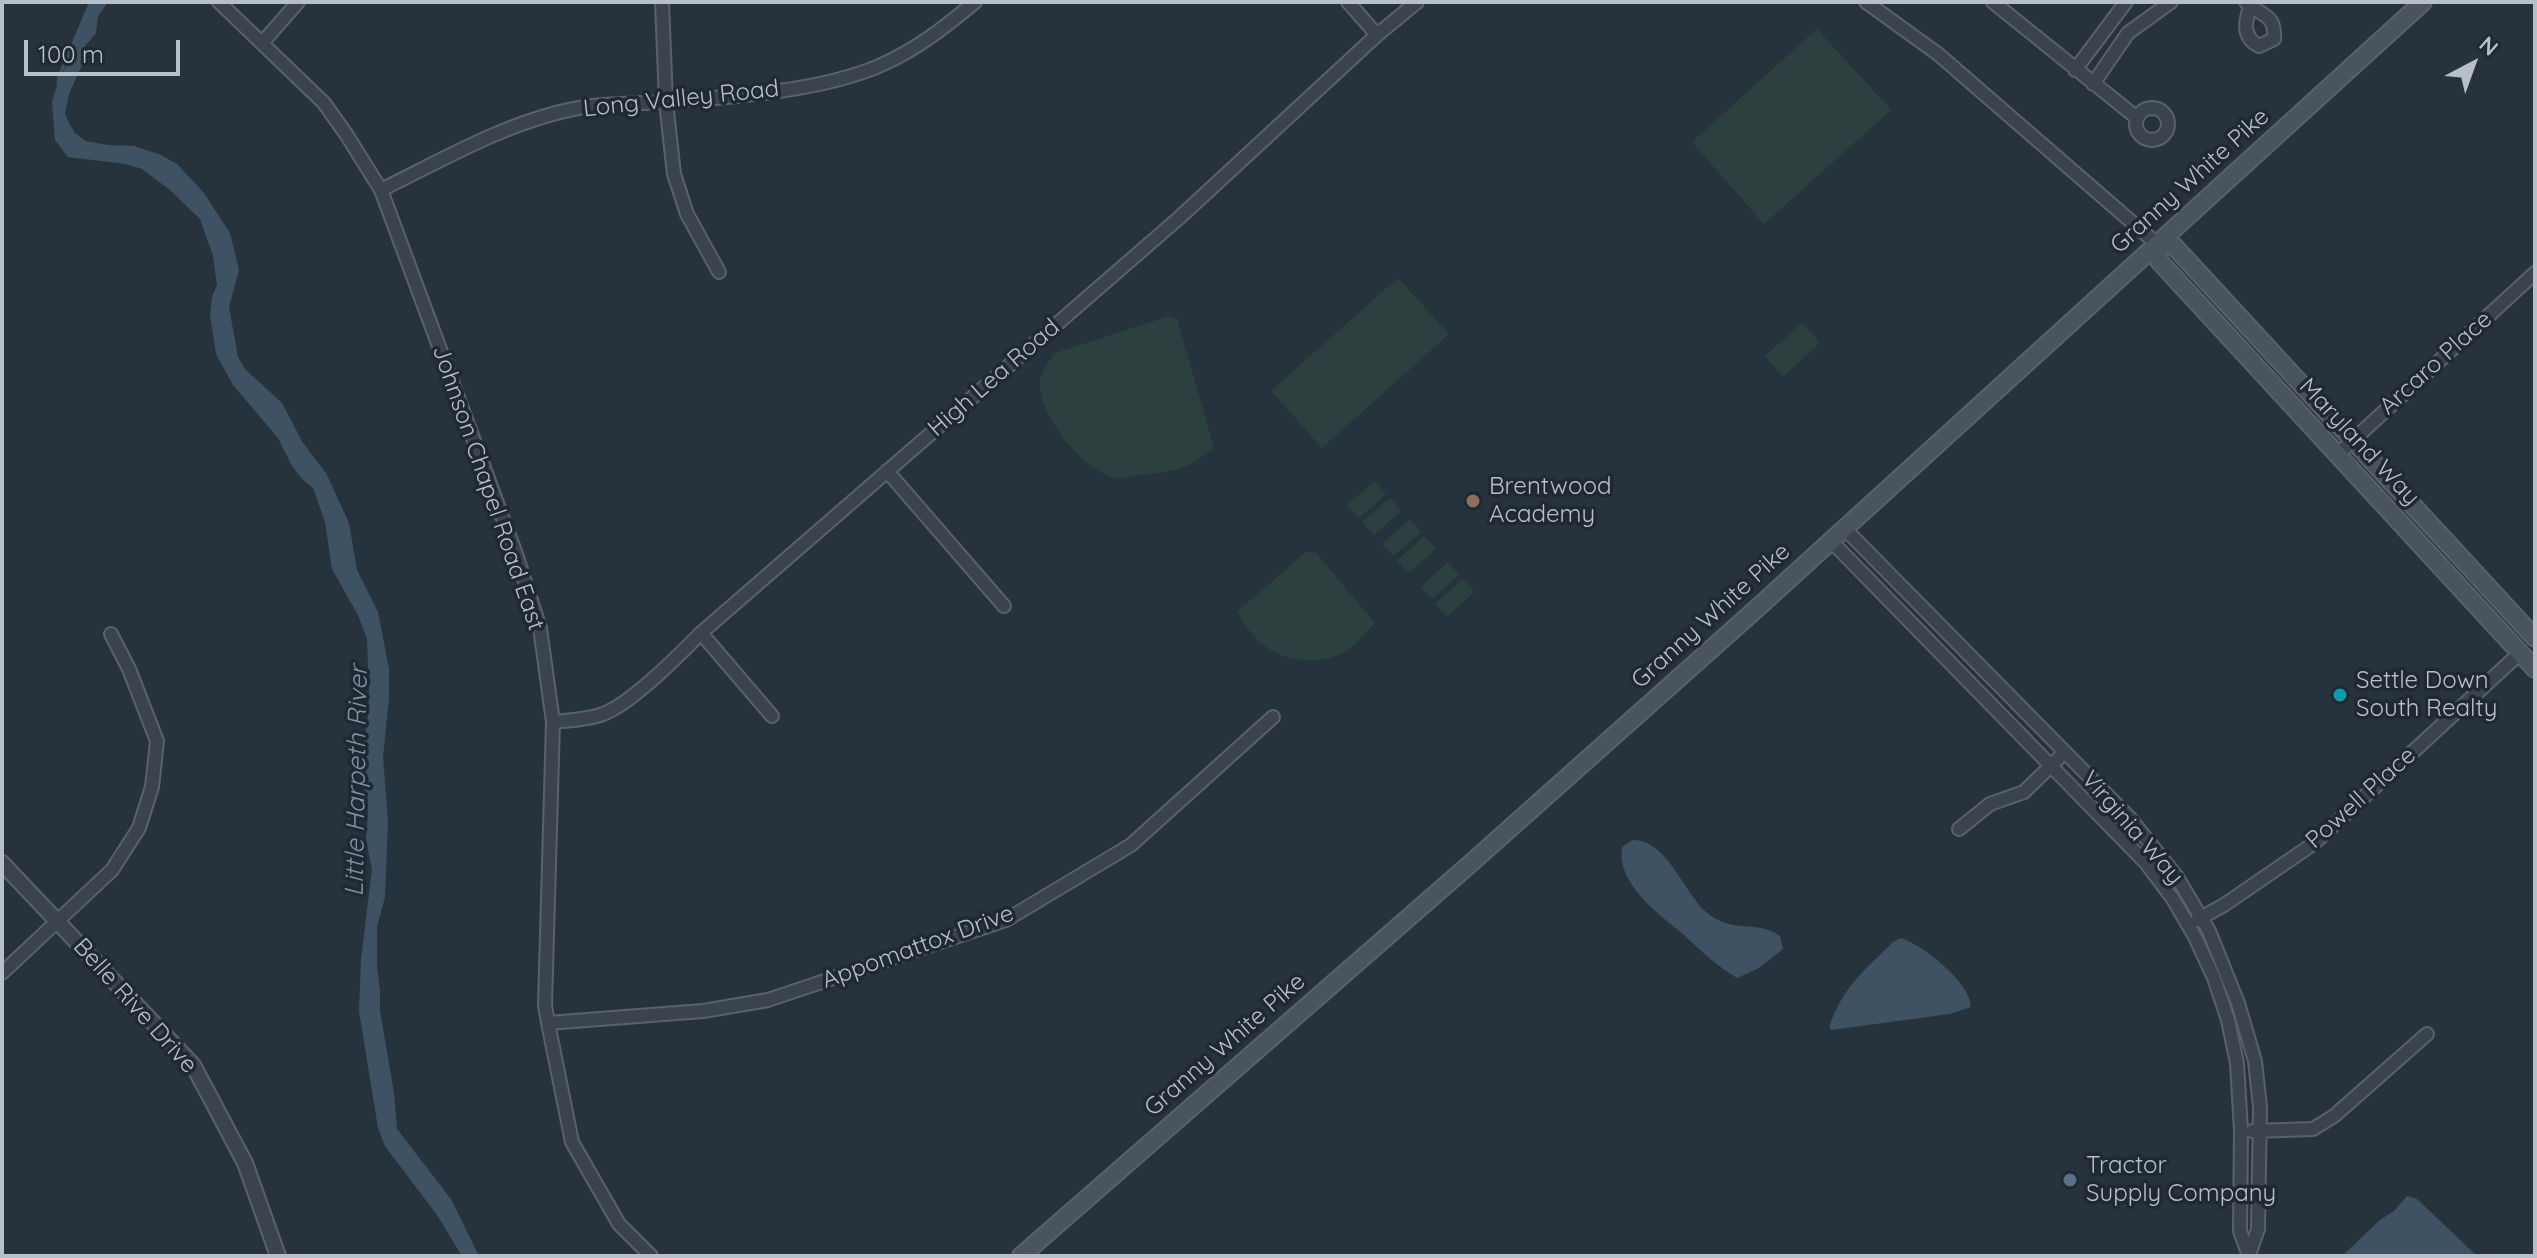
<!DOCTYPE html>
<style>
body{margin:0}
#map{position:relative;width:2537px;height:1258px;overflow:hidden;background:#27333c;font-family:Quicksand,sans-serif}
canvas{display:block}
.frame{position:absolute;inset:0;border:4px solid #b7bfc8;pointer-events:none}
.north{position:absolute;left:2433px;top:24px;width:80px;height:80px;-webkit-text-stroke:6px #202932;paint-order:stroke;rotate:41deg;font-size:22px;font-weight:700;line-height:32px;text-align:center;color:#b7bfc8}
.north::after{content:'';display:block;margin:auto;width:28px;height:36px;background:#b7bfc8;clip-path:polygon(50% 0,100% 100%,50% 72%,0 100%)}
.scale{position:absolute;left:24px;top:40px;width:156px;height:36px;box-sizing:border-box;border:4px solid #b7bfc8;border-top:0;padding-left:10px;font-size:24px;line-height:28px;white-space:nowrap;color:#b7bfc8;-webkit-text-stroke:6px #202932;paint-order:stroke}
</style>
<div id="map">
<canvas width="2537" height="1258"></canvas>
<div class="frame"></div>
<div class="north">N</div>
<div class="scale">100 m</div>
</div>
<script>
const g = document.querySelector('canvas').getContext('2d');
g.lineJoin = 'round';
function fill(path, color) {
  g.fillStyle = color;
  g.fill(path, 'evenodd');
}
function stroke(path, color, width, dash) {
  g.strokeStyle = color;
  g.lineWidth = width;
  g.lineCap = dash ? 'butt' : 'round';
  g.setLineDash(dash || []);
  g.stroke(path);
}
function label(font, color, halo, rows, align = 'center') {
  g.font = font + ' Quicksand,sans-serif';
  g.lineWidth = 7;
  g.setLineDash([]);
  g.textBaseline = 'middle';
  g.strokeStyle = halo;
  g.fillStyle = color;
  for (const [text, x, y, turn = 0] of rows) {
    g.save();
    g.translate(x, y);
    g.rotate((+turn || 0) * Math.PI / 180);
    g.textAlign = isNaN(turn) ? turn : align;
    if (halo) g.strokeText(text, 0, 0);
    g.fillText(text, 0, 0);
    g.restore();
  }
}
fill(new Path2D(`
 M1817,29L1891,110L1764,224L1692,142Z
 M1398,278L1449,334L1322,448L1271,391Z
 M1170,316L1177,319L1214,448C1185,471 1176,471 1141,475C1133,476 1123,479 1116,478C1083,471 1037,414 1040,380C1041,370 1050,361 1055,353Z
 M1802,323L1820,343L1783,377L1765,356Z
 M1375,481L1386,494L1359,518L1347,505Z
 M1390,498L1401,511L1374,535L1362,522Z
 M1410,519L1421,532L1393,556L1382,544Z
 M1424,536L1436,549L1408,573L1397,561Z
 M1306,552L1316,553L1375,623C1365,633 1355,647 1343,653C1331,659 1318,661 1306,660C1272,659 1254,640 1237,612Z
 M1448,562L1459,575L1432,599L1421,587Z
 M1463,579L1474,592L1447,617L1435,604Z`), '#2c413f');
fill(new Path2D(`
 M89,2H108L98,16L96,33L85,46L82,65L69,94L65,113L69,123L75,133L86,141L107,145L134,146L161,155L177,164L204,193L230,233L239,270L229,307L238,357L245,369L282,403L303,443L326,473L349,523L357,570L378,612L389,669V698L383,757L388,822L385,897L377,927V965L380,991V1011L394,1093L397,1129L451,1199L479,1256H462L437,1215L385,1146L378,1128L359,1011L361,960L372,869L366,840L368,812L363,785V749L368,717L369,690L367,639L358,615L332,569L325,522L313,488L302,479L292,466L278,438L233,385L216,354L210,315L212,297L217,285L213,256L200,219L170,190L142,169L126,164L68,157L55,140L52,102L59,79L67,64L68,52Z
 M1632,840C1666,839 1683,890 1705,911C1731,935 1757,919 1780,936L1783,949L1759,968L1737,978C1717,966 1701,951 1684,935C1659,914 1616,884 1622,847Z
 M1901,938C1923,945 1971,983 1971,1007L1950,1014L1831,1030L1829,1027C1844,985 1863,972 1893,942Z
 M2407,1196L2417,1199L2477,1256H2342L2380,1220L2394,1211Z`), '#3f5263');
stroke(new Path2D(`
 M58,84L59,76L69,54`), '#3f5263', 3);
const minor = new Path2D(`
 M219,2L324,103L346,134L381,190L516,554L540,628L553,722L545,1005L548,1023L572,1142L619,1224L651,1256
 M662,2L666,102L674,174L687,214L719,272
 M1348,2L1377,35
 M1866,2L1938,54L2157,244
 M1993,2L2137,118
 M2246,2C2260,16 2276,13 2274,39L2259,46C2242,37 2245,22 2250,7
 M263,42L298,2
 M2075,70L2126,2
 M2093,84L2128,33L2171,2
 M2136 124a16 16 0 1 1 32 0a16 16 0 1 1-32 0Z
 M381,190C446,158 512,119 584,107C610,103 637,104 663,102C729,97 818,92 879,66C916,50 945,27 975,2
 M2337,455L2535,273
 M887,471L1004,606
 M1844,528L2129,817L2177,877L2209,931L2238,1003L2255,1061L2260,1107L2258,1229L2249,1255
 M1831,541L2146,863L2173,899L2195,937L2214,978L2228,1020L2237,1063L2241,1131L2240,1231L2249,1256
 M701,633L772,716
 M553,722C569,720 588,720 603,714C631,704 679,655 701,633L1179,218L1377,35L1417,2
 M1959,829L1990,804L2024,792L2065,752
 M2197,920L2224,905L2313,844L2520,653
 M2,973L112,870L139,828L152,787L157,741L129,669L111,634
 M548,1023L703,1011L768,1000L1006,920L1131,845L1273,717
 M2252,1131L2313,1129L2334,1116L2427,1034`);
const tertiary = new Path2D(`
 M2,863L193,1065L245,1163L278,1256`);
const secondary = new Path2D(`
 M2157,244L2159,261L2535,669
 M2157,244L2174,246L2535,638
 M1021,1256L1470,864L1754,611L2423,2`);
stroke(minor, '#59626b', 16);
stroke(tertiary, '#59626b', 18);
stroke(secondary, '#59626b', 20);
stroke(minor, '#3b444d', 12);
stroke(tertiary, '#3b444d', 14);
stroke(secondary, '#49545f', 16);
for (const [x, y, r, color] of [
 [1473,501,8,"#8d6e63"],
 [2340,695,8,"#0f9aa8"],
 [2070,1180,8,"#5c6f8a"]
]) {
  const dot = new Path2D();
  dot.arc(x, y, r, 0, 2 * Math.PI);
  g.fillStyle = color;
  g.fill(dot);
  stroke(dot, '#202932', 3);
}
label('24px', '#b7bfc8', '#202932', [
 ["Long Valley Road",681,99,-6],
 ["Granny White Pike",2190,181,-42],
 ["Arcaro Place",2436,363,-42],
 ["High Lea Road",994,378,-41],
 ["Maryland Way",2359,442,47],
 ["Johnson Chapel Road East",488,488,71],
 ["Granny White Pike",1711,616,-42],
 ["Powell Place",2361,798,-42],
 ["Virginia Way",2132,828,49],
 ["Appomattox Drive",918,947,-20],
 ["Belle Rive Drive",135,1006,48],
 ["Granny White Pike",1225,1045,-41]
]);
label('24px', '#b7bfc8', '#202932', [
 ["Brentwood",1489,487],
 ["Academy",1489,515],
 ["Settle Down",2356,681],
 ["South Realty",2356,709],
 ["Tractor",2086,1166],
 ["Supply Company",2086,1194]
], 'left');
label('italic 26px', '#7b93a8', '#202932', [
 ["Little Harpeth River",357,781,-89]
]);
</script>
